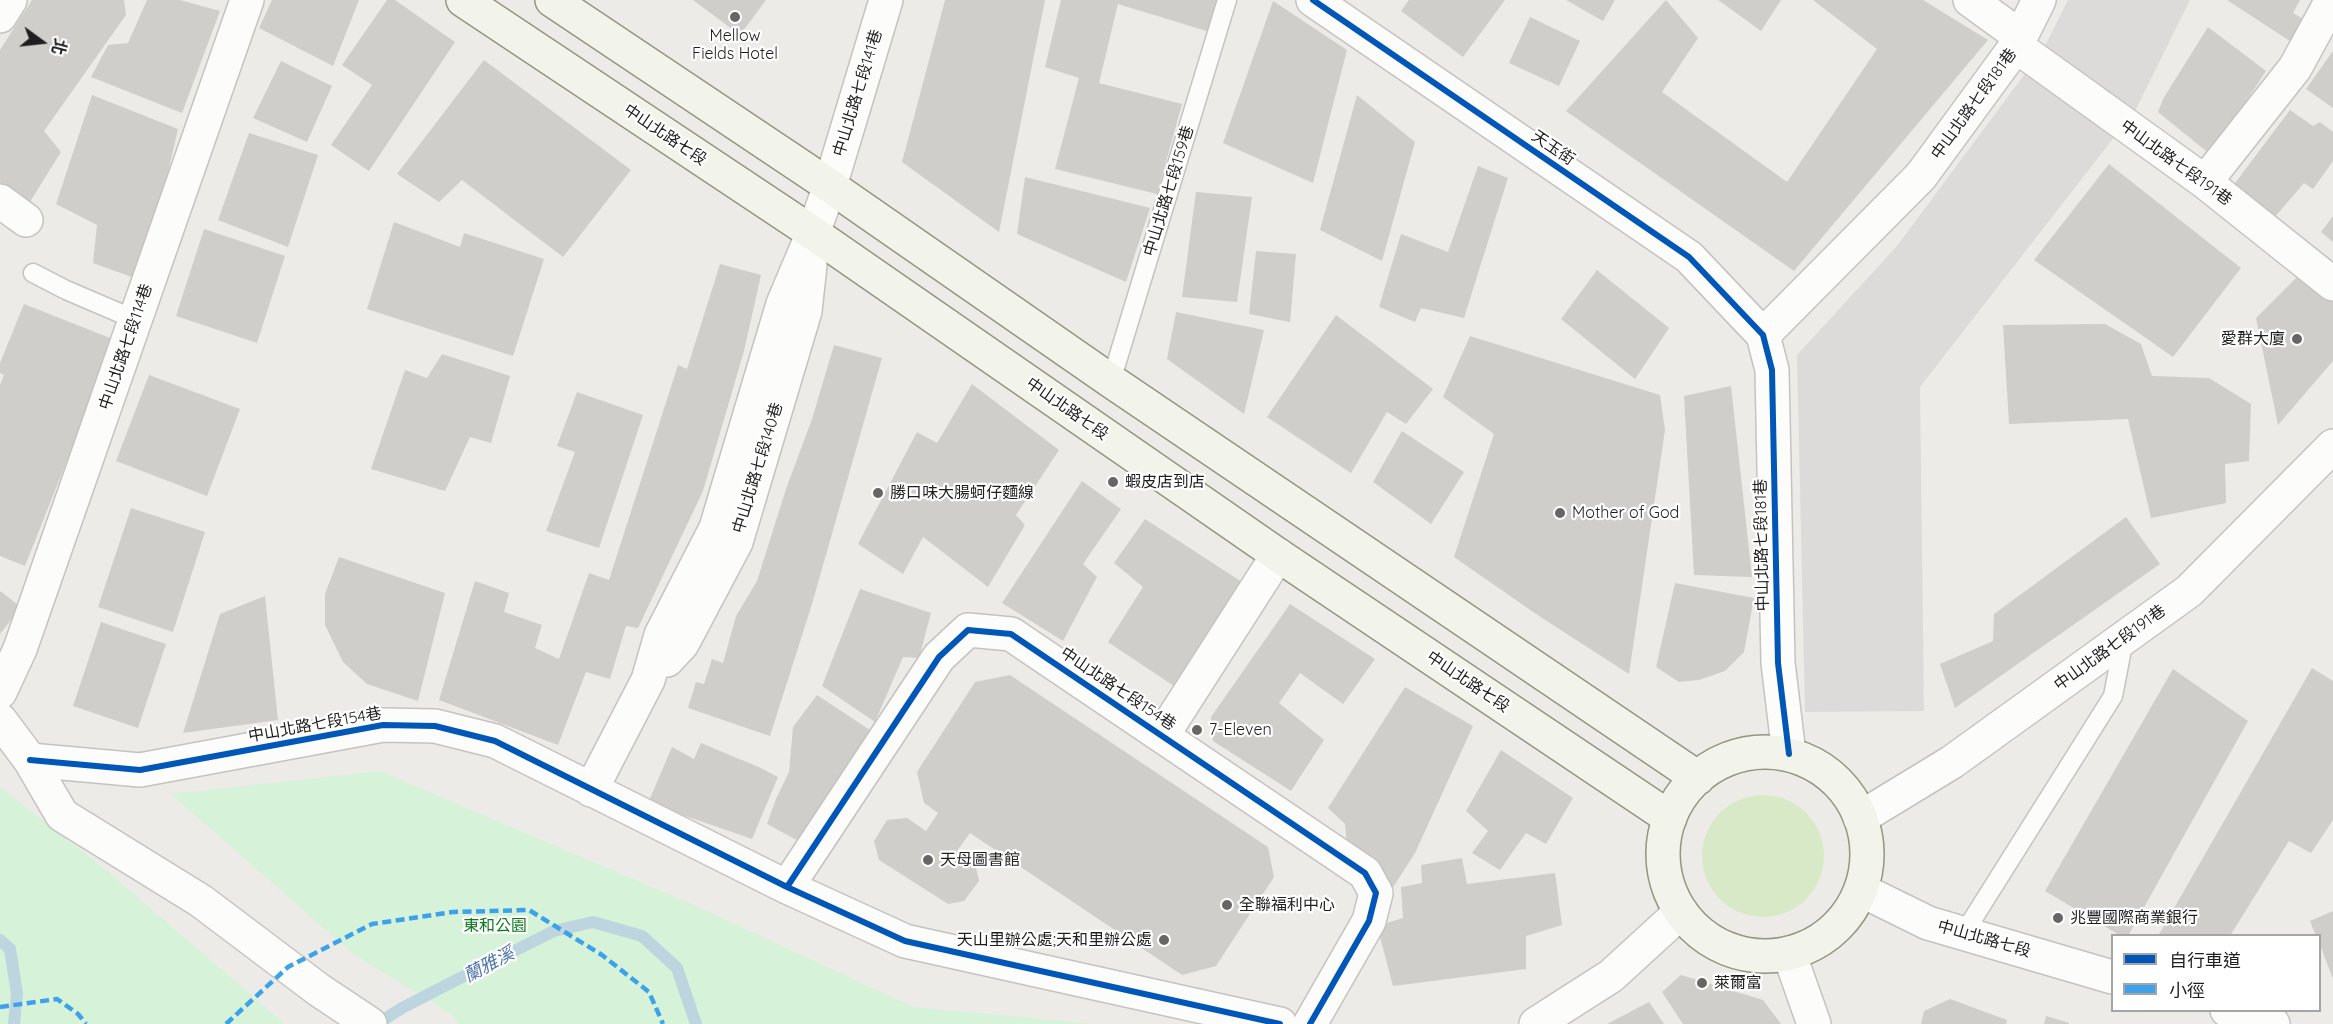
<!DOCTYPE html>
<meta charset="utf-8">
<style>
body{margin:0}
#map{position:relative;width:2333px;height:1024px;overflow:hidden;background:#edebe7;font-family:Quicksand,"Noto Sans TC",sans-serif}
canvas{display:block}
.legend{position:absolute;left:2111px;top:934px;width:210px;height:78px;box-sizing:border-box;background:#fff;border:2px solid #a5a5a5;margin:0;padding:8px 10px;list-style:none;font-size:18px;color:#1f1f1f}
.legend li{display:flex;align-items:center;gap:12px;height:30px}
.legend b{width:30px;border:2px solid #a5a5a5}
.north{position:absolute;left:12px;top:12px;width:60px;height:60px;-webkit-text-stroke:4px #fff;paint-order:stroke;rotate:105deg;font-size:16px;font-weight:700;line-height:24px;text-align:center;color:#1f1f1f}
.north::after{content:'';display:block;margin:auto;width:21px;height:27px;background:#1f1f1f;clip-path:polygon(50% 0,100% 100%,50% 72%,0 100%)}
</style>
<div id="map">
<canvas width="2333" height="1024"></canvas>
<ul class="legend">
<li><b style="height:8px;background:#0057b8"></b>自行車道</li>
<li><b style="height:8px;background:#3da2ea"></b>小徑</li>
</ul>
<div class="north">北</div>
</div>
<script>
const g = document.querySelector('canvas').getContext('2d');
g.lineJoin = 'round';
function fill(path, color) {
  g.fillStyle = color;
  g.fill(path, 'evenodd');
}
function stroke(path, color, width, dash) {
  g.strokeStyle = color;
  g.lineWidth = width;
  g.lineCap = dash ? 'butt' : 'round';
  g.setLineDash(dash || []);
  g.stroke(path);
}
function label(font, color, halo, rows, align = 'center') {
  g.font = font + ' Quicksand,"Noto Sans TC",sans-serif';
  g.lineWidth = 4.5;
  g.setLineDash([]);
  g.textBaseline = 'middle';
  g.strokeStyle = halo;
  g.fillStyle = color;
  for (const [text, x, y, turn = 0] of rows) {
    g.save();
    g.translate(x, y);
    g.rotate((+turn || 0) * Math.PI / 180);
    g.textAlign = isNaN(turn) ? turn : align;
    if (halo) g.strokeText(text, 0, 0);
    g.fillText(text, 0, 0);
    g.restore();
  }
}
fill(new Path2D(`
 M2068,0H2190L2136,109L1920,387L1924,711L1805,712L1797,355L1897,246L2044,48Z`), '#dcdbd9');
fill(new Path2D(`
 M1702 856a61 61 0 1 1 122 0a61 61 0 1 1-122 0Z`), '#d8e9c7');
fill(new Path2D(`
 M380,771L692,904L913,1007L1095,1024H458L452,1014L353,954L171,794Z
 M0,787L107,871L285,1024H0Z`), '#d6f2d8');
stroke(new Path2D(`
 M0,940L10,949L17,994L14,1024
 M377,1024L402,1008L462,977L554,931L593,922L642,936L677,968L696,1024`), '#bcd5df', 12);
fill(new Path2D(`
 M32,0H124L126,15L44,131L61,152L28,205L0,182V50Z
 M147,0H180L220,11L182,113L91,77L108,45L128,43Z
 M272,0H359L333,66L259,28Z
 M387,0H395L455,42L369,171L331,145L372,85L342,65Z
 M693,0H766L740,35Z
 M945,0H1045L999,232L902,162Z
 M1061,0H1219L1213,33L1118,4L1099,83L1182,104L1157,194L1055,169L1079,78L1045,67Z
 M1409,0H1505L1463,57L1401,11Z
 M1566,0H1615L1603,21Z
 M1666,0L1698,38L1662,92L1787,182L1877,49L1813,0H1923L1988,40L1794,271L1566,111Z
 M1718,0H1781L1761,31Z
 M2227,0H2300L2293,13L2310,23L2299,47Z
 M1273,1L1347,50L1313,183L1223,143Z
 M1530,17L1580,41L1559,86L1509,63Z
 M2208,27L2266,71L2211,155L2158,112L2163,99Z
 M2333,51V108L2306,89Z
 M484,60L631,170L563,257L462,180L439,202L397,174Z
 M281,61L332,86L307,142L253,118Z
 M92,95L178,129L143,281L93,263L97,225L56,204Z
 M1357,95L1415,142L1382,261L1320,230Z
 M2290,110L2313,126L2320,122L2333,132V161L2313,189L2304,183L2274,218L2232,187Z
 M249,133L318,155L288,247L218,220Z
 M2109,164L2241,268L2173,357L2034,260Z
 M1478,166L1508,178L1464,318L1421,308L1415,322L1379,307L1401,234L1448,252Z
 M1025,177L1150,208L1126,282L1017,234Z
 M1196,192L1252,197L1237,302L1182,297Z
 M2333,216V242L2321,232Z
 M394,222L460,247L464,233L544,259L513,356L367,309Z
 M204,229L285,256L257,343L176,316Z
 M1256,251L1296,254L1290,322L1249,314Z
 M720,264L761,275L744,351L703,491L638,628L626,626L610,679L586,672L558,745L439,700L475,581L509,593L504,612L542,625L535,648L559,659L589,573L609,580L678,365L687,369Z
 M1597,270L1669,328L1635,379L1561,319Z
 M2303,271L2333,292V361L2278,425L2256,318Z
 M24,304L115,340L25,566L0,556V385L4,375L0,373V363Z
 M1176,312L1264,330L1244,414L1167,359Z
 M1336,315L1433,389L1406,424L1387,412L1351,473L1267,417Z
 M2105,324L2141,344L2152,376L2209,378L2251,404L2249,461L2225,464L2226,503L2151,518L2128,419L2009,424L2003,325Z
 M1470,336L1660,395L1665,430L1629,674L1539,616L1454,557L1494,434L1443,397Z
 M834,345L882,358L812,604L770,736L688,708L696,682L704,684L712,659L723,663L736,616L757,581L786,489L812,419Z
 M442,354L510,376L491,443L470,437L445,491L371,469L405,370L427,378Z
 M149,375L240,409L207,496L116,461Z
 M972,384L1059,450L1016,515L1025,525L988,587L923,537L903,574L858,544L917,432L937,443Z
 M1731,386L1752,577L1694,575L1684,396Z
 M577,392L643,415L599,548L546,531L575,452L557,446Z
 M1402,431L1464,472L1431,524L1373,482Z
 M1082,481L1121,509L1083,564L1097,577L1063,641L1002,603Z
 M131,508L205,532L173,632L98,607Z
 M2126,517L2160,564L1955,708L1940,664L1993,641L1994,614Z
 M1145,519L1242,582L1177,688L1108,642L1143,587L1114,563Z
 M339,557L445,593L418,701L367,684L343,662L325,625V594Z
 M1675,583L1754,598L1744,652L1725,671L1699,680L1679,682L1656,667Z
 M860,589L931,613L919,658L903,657L875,722L822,686Z
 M0,591L21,607L0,634Z
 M265,596L278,720L183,733L220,614Z
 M1290,604L1375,659L1343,704L1300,673L1279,703L1324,740L1291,791L1213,741L1211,717Z
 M101,622L166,644L138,728L73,706Z
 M2312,668L2333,681V820L2311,853L2289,841L2230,936H2158Z
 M2173,669L2248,721L2128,936H2121L2045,891Z
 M1010,675L1268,847L1274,877L1216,966L1182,975L970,833L957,851L975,863L979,881L964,901L948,904L879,860L874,841L887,820L907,818L926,831L938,813L924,803L917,772L975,682Z
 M1405,687L1473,726L1415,853L1392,889L1347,846L1345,824L1328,808Z
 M817,695L870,730L806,845L767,824L776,799L789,772L793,727Z
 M701,743L761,768L778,777L752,839L648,803L672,747L694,759Z
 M1501,750L1573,798L1546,844L1526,833L1500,870L1472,853L1488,831L1466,811Z
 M1462,858L1467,884L1555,873L1562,925L1526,936V969L1393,986L1377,926L1403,918L1401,887L1422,883L1421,865Z
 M2333,911V979L2320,945V936H2316L2310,921Z
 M1681,975L1763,1000L1781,1024H1683L1662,992Z
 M1950,999L2007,1020L2006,1024H1921L1924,1011Z
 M1649,1002L1664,1024H1607Z
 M2046,1016L2069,1023V1024H2044Z`), '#d0ceca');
const lane = new Path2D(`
 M33,273L66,290L136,320
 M1111,381L1227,0
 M1964,933L2113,696L2124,639`);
const street = new Path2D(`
 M1313,0L1689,257L1763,335L1772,370L1778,663L1789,754
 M1970,0L2021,37
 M0,16L10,0
 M2016,46L2205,182L2333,284
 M2205,182L2295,68L2332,0
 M0,201L26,220
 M1763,335L1921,176L2016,46L2039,0
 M667,660L682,644L736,542L805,311L810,265
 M0,692L20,649L247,0
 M0,720L30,760L62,815L201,901L319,990L370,1024
 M1162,736L1278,555
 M30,760L140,770L383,725L435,726L495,741L787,887L905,941L1280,1024
 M591,790L648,680L661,635L716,528L783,304L813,233L830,186L886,0
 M1860,818L1952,762L2189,591L2333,446
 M787,887L939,657L968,630L1011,634L1365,873L1376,893L1369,921L1310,1024
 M1861,890L1928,923L2112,977
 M1789,953L1814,1024
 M2227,1010L2273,1024
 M1536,1024L1611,976L1681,912`);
const secondary = new Path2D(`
 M463,0L813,233L1278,555L1670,818
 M552,0L830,186L1111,381L1698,778
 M1663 854a102 102 0 1 1 204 0a102 102 0 1 1-204 0Z`);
stroke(lane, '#c4c3c2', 21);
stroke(street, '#c4c3c2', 36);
stroke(secondary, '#939680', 36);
stroke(lane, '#fcfcfb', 18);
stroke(street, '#fcfcfb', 33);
stroke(secondary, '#f2f3eb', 33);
stroke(new Path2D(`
 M0,1007L57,999L78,1014L86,1024
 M226,1024L288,967L372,924L453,912L529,910L602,955L649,992L663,1024`), '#3da2ea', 4.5, [9, 4.5]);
stroke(new Path2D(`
 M1313,0L1689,257L1763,335L1772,370L1778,663L1789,754
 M30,760L140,770L383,725L435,726L495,741L787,887L905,941L1280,1024
 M787,887L939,657L968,630L1011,634L1365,873L1376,893L1369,921L1310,1024`), '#0057b8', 6);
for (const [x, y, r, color] of [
 [735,17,6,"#676665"],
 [2297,339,6,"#676665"],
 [1113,482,6,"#676665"],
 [878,493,6,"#676665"],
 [1560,513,6,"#676665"],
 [1197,730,6,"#676665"],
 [928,860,6,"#676665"],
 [1227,905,6,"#676665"],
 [2058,918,6,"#676665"],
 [1164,940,6,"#676665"],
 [1702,983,6,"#676665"]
]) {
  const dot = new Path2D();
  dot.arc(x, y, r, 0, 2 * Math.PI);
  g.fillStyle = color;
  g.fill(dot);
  stroke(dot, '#fff', 2);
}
label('16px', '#1f1f1f', '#fff', [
 ["Mellow",735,36,"center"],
 ["Fields Hotel",735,54,"center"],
 ["愛群大廈",2285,339,"right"],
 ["蝦皮店到店",1125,482],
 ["勝口味大腸蚵仔麵線",890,493],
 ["Mother of God",1572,513],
 ["7-Eleven",1209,730],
 ["天母圖書館",940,860],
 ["全聯福利中心",1239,905],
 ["兆豐國際商業銀行",2070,918],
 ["天山里辦公處;天和里辦公處",1152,940,"right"],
 ["萊爾富",1714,983]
], 'left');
label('16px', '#1f1f1f', '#fff', [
 ["中山北路七段141巷",858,93,-73],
 ["中山北路七段181巷",1974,104,-54],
 ["中山北路七段",665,135,34],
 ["天玉街",1553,148,34],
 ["中山北路七段191巷",2176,163,36],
 ["中山北路七段159巷",1169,191,-73],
 ["中山北路七段114巷",126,347,-71],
 ["中山北路七段",1067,409,35],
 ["中山北路七段140巷",758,468,-73],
 ["中山北路七段181巷",1762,545,-91],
 ["中山北路七段191巷",2110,648,-36],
 ["中山北路七段",1468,682,34],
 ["中山北路七段154巷",1118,689,34],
 ["中山北路七段154巷",315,725,-10],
 ["中山北路七段",1984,939,16]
]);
label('16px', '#107920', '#fff', [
 ["東和公園",495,926]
]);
label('italic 18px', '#4f76aa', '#fff', [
 ["蘭雅溪",489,965,-28]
]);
</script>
